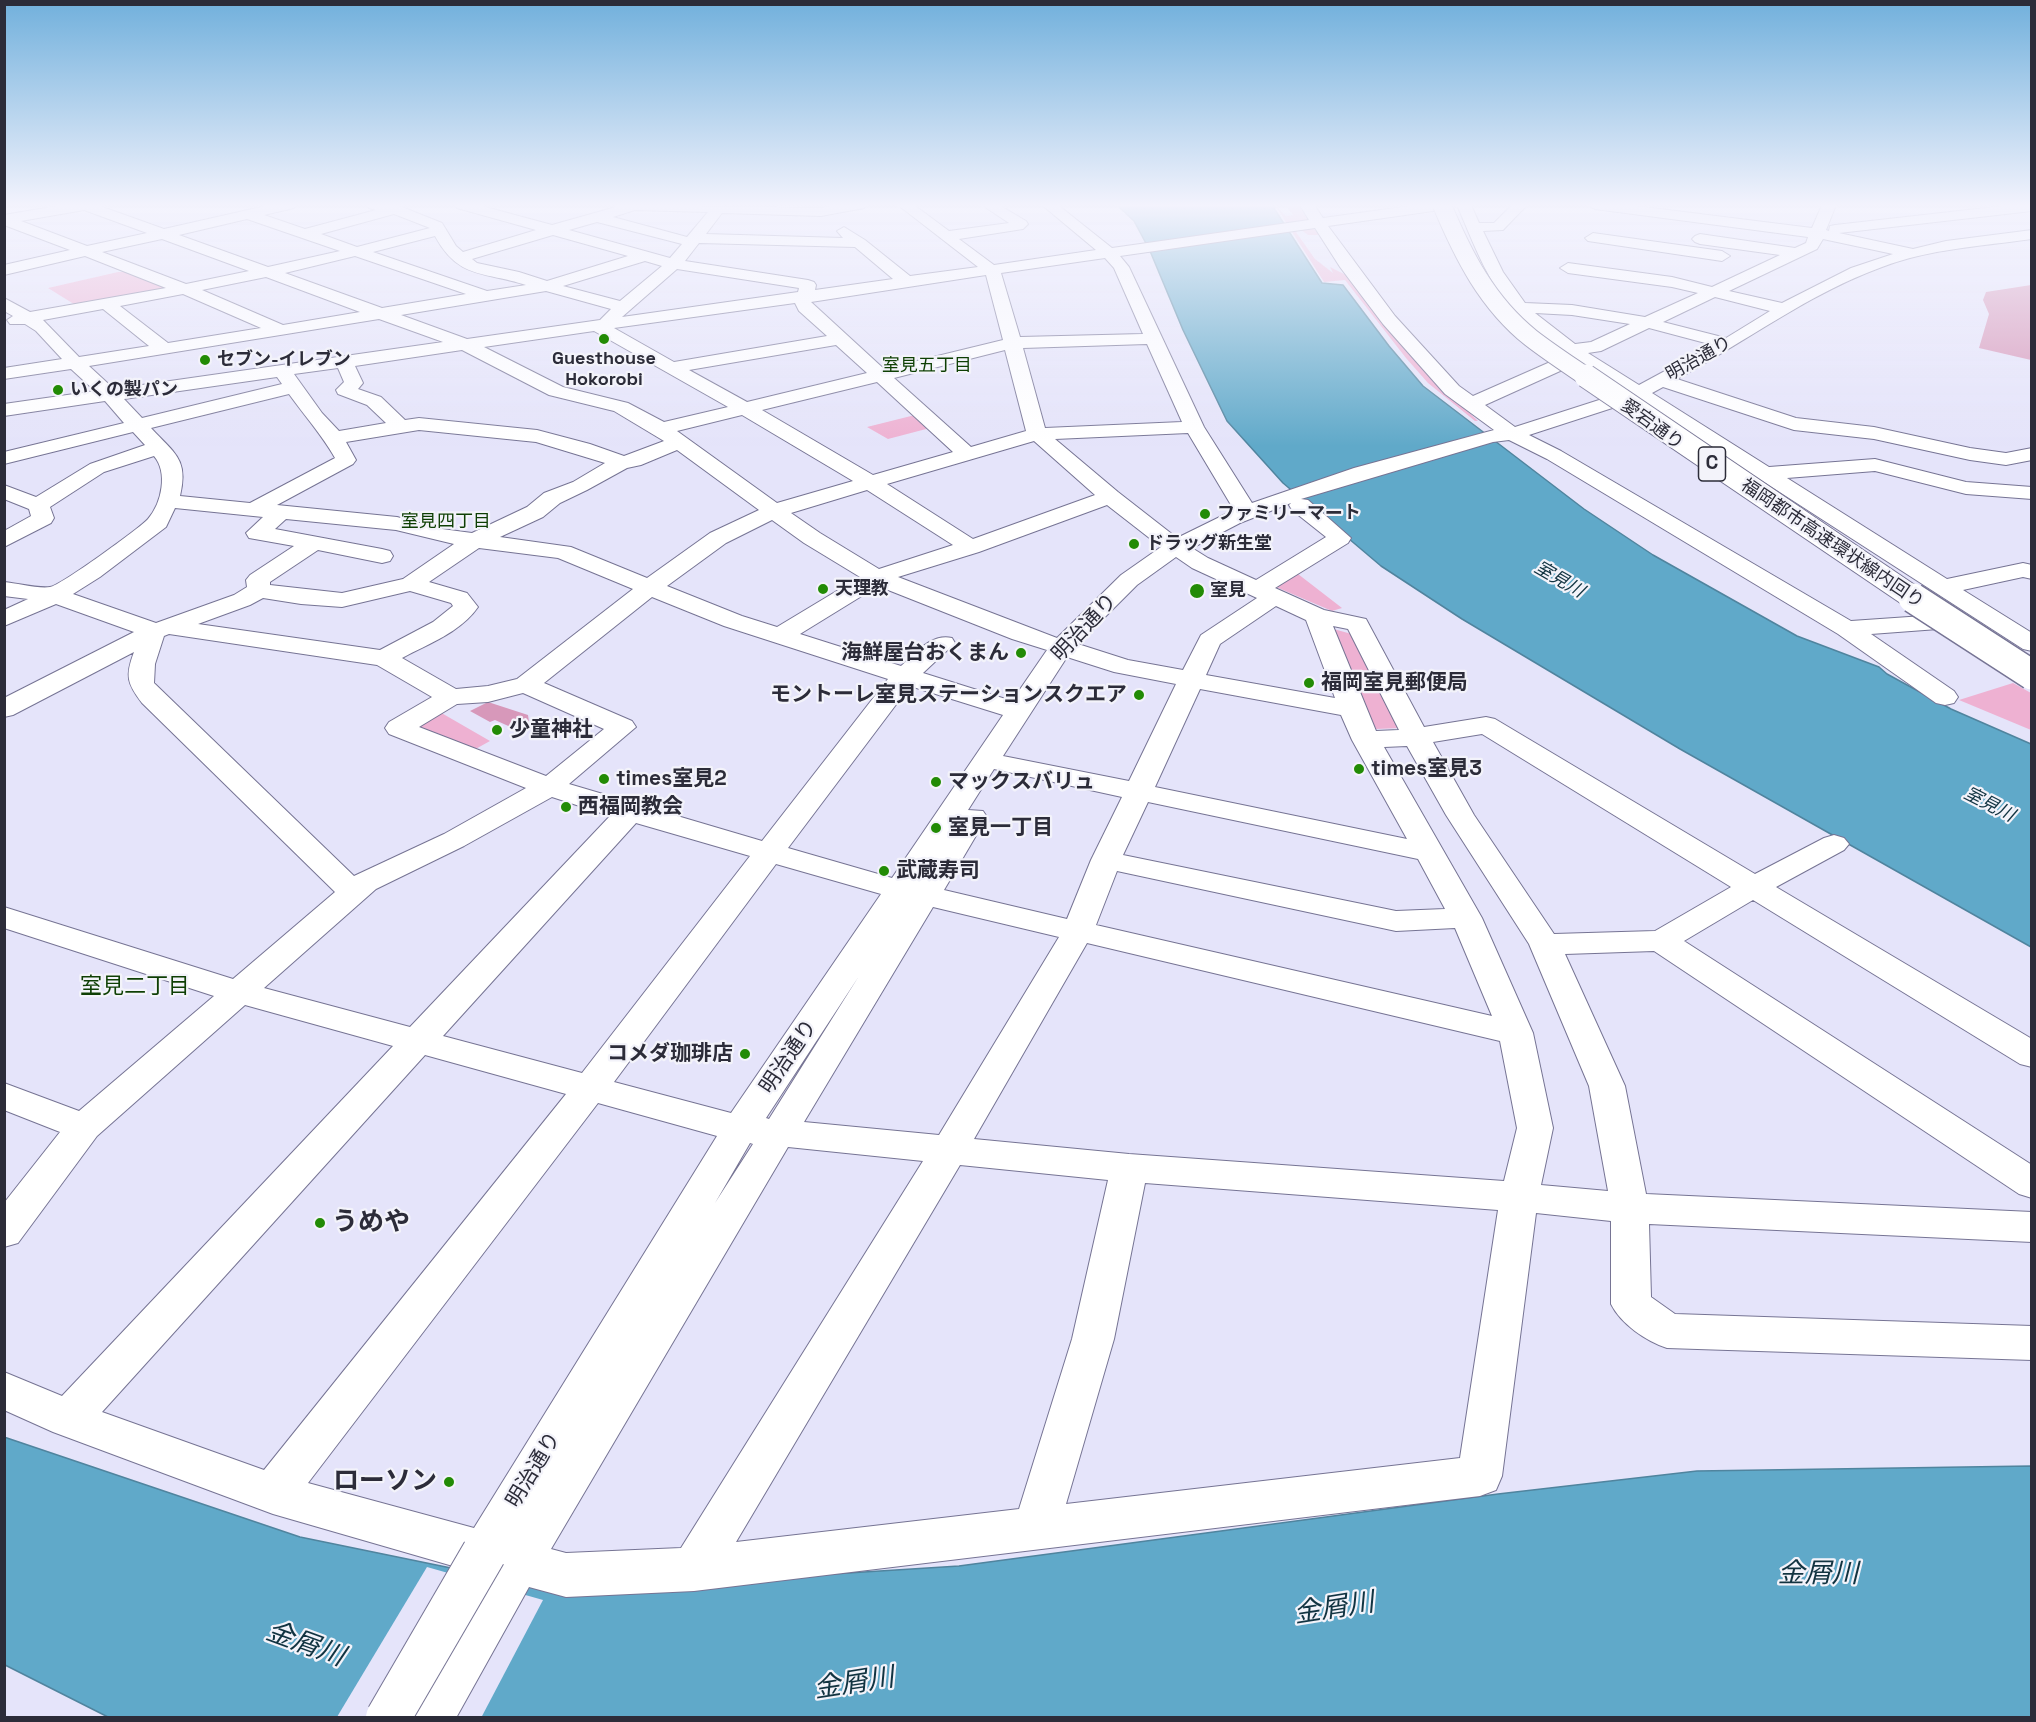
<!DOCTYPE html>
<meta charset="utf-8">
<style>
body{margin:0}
#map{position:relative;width:2036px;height:1722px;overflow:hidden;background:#e5e4fa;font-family:"Space Grotesk",sans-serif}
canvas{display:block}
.frame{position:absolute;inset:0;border:6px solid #2c2c39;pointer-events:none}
</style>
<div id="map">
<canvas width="2036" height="1722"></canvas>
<div class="frame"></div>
</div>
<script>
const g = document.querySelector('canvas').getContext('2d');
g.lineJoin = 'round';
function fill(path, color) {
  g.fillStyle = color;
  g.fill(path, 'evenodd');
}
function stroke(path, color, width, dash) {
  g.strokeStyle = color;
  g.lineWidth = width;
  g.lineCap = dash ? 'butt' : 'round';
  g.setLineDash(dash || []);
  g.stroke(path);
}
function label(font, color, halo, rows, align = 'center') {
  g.font = font + ' "Space Grotesk","Noto Sans JP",sans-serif';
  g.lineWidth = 4.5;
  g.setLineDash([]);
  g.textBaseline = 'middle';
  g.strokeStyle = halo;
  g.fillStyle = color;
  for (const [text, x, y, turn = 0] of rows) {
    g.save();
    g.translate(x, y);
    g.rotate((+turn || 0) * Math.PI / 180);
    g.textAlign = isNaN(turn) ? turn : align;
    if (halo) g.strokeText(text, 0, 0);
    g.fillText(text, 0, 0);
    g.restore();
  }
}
fill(new Path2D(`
 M1275,205L1286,216L1293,215L1285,205H1299L1312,227L1320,235H1308L1300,229L1296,232L1315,259L1333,273L1330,267L1346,275L1356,285L1423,369L1478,421H1475L1428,383L1406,358L1345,280L1324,282Z
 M118,272H130L169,288L77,306L48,288Z
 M915,415L930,428L888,439L867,427Z
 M1298,574L1342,608L1332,611L1276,587Z
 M1330,628L1355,635L1400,728L1376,729Z
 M2013,683L2031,693V730L1959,700Z
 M438,711L490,741L472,751L416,731V721Z`), '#eeb1d2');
fill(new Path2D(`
 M2031,285V360L1979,348L1989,314L1983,300L1986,292Z
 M488,702L528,715L529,722L515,729L495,720L490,722L470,711Z`), '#d798ba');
const water = new Path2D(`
 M1117,205H1272L1322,283L1343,285L1389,346L1423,386L1584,509L1653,555L1797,636L1879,667L1887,674L1951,709L2031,744V947L1680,749L1462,619L1381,566L1283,483L1227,421L1183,330L1150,251L1134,221Z
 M4,1437L300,1537L563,1591L959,1566L1498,1494L1697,1471L2031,1466V1717H108L5,1665Z`);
fill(water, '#60a9c9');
stroke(water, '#50849e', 1.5);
fill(new Path2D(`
 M427,1567L543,1600L481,1718L337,1717Z`), '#e5e4fa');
const minor = new Path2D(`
 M63,205H97L164,229L270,205H296L294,208L264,215L305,229L376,210L369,208L367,205H397L442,223L456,246L463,252L536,230L457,208L455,205H478L552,225L616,207L615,205L821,208L836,205H866L864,208L821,216L722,213L706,234L843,238L837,231L844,227L865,240L910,276L978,267L898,205H914L949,231L1009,223L982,205H999L1026,221L1028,224L1023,229L959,239L994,265L1096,250L1042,205H1058L1112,248L1309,220L1301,207L1302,205H1314L1323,218L1417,205H1454L1447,209L1328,226L1395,316L1459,386L1473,396L1557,359H1569L1572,363L1569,367L1485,405L1515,427L1624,392C1583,365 1534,340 1504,299C1483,271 1471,237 1457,205H1471L1479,223H1494L1512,205H1527L1503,230L1483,231L1503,272L1525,303L1572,305L1645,317L1698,293L1672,287L1568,273L1560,268L1568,263L1672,277L1712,287L1780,255L1700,244L1695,242L1692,239L1695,236L1700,234L1795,248L1806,243L1808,237L1595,209L1588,205H1628L1812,228L1822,205H1836L1826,230L1829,231L1830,226L1835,225L2012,205H2032V211L1839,233L1913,249L1946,241L2032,230V239C1982,246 1929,249 1882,267C1810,293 1745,342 1677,379L1796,418L1874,427L1970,448L2006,453L2032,448V460L2006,465L1970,460L1874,439L1794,430L1663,387L1652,393L1769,467L1875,459L1966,482L2032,487V499L1966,494L1875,471L1787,478L1947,579L2023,563L2032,565V579L2023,577L1963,590L2032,633V651L2023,649L1637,400L1529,435L1561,451L1851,621L1938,615L1947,617L1950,622L1947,627L1938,629L1871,634L1954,691L1958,697L1954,703L1945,705L1936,703L1838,634L1547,459L1509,440L1493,442L1301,499L1308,500L1351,538L1348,543L1275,588L1324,610L1366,619L1424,727L1486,717L1495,719L1755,874L1824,838L1834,835L1844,838L1849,844L1844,850L1776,887L2032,1039V1067L2020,1064L1753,900L1684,941L2032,1165V1198L2019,1194L1654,951L1565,954L1625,1086L1646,1194L2032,1212V1242L1649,1224L1651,1297L1675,1314L2032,1326V1360L1667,1348C1646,1341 1621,1324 1611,1304V1221L1536,1213L1502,1476L1496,1490L1480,1496L694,1591L566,1597L529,1587L456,1718H403L410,1700L484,1575L273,1514L53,1432L4,1410V1372L62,1396L393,1046L245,1005L97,1136L18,1243L4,1247V1203L60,1132L4,1110V1083L79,1111L214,996L4,928V907L233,979L335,892L142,703C127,683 125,676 134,652L13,715L4,717V698L134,632L56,604L4,626V610L28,599L4,596V582C16,583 39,589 50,587C60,586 140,528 148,519C162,503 168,472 154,456L104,472L50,507L54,518L51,523L4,547V531L31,516L29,509L4,499V485L36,497L90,464L145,445L133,432L4,464V452L124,423L105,401L4,416V404L95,391L71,369L4,379V368L62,359L36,331L25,324H10L7,320L13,316L4,311V298L30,312L166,288L85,256L4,275V265L70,250L4,225V215ZM84,210L147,233L87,246L21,221ZM635,210L708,212L687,237L613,217ZM394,214L430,228L357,247L321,234ZM247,219L340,251L268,267L179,235ZM597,222L682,244L670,258L569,230ZM1315,228L1340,267L1383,324L1445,394L1494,430L1354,468L1252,503L1204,427L1129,267L1120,256ZM553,235L628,256L547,281L519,272L477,263L472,259ZM435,236C459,280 484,271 526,285L487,291L373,252ZM162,239L249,271L186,284L102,252ZM1823,239L1893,254L1851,268L1782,303L1729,291L1817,249ZM699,243L855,247L893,279L815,290L816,285L814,282L808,280L685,261ZM355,256L466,294L382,308L285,273ZM1105,258L1114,268L1143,334L1020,337L1001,273ZM645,261L662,266L620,301L563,286ZM677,269L799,288L798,292L622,317ZM986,275L1003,340L884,369L811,302ZM266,277L360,312L283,325L202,290ZM546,291L611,309L600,320L467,339L401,315ZM183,294L261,328L168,343L120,306ZM1715,297L1770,311L1726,338L1663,322ZM795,303L799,311L827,336L674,362L614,328ZM103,309L149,346L79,357L43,320ZM1535,313L1572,315L1630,324L1591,342L1575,344ZM379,319L443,342L114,389L89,366ZM1649,328L1713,345L1639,385L1588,353L1601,351ZM594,331L728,407L664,422L628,403L563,387L484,347ZM1147,344L1182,422L1045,428L1023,348ZM836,345L867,373L747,402L689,370ZM462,350L549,395L614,411L664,441L624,456L590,444L537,430L419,418L405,420L381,397L358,389L363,383L355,366ZM1005,350L1026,431L971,447L894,378ZM338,368L344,382L336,390L338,394L367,405L386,423L339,431L322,413L294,374ZM277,377L282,384L142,418L124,399ZM877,382L953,452L873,475L762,410ZM289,394C304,415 322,435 335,458L250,503L180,496C189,459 174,453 151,428ZM742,415L853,481L777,503L677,431ZM419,430L536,442L605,463L573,482L544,493L527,507L472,533L442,529L397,517L277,505L353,464L356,460L346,442ZM1188,433L1234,510L1177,538L1118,492L1055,439ZM1034,441L1095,495L973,539L887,484ZM677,450L759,510L710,533L647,578L571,547L500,537L543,517L560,503L587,490L627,468L641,465ZM867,490L953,545L879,569L820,533L791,513ZM1291,503L1289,505L1292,510L1326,537L1256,580L1208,558L1192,548L1240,523ZM1107,505L1161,547L1121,575L1057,638L898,577L979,552ZM175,508L263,517L246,533L249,538L294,546L250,575L246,580L247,587L234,595L156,623L73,594L100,577L166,527ZM286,519L396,530L454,544L403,579L342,593L270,585V582L318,550L382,563L390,561L393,556L390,551L382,549L275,529ZM772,520L804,543L860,577L777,627L742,616L667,586L726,543ZM479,548L558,558L633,589L517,679L488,686L456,689L402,658C428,644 461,632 478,607L467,593L429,582ZM1176,557L1192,568L1257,598L1201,635L1183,670L1128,660L1078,644L1137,585ZM878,586L1012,639L1047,650L1012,701L923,673L955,643L952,638C931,633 915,654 901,666L800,634ZM410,591L451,603L453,606L433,622L380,650L198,624L250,605L263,598L301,604L342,607ZM652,597L724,626L888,679L762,841L569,784L636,727L632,721L544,683ZM1276,606L1306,620L1335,698L1206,675L1220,644ZM1333,626L1348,629L1399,730L1376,731ZM169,634L377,665L432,697L389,722L385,728L389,734L526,788L444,834L354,876L154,683L155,664L164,636ZM1067,657L1114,672L1176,684L1129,781L1003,756ZM910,686L1003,715L892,878L788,848ZM1200,689L1341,715L1352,740L1407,839L1155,787ZM523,693L604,729L546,776L419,727L457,704L488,702ZM1482,734L1731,887L1655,931L1554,934L1474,815L1433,742ZM1407,746L1446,815L1529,944L1589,1086L1608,1191L1541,1185L1553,1128L1533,1033L1482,918L1384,747ZM994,769L1122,797L1091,860L1067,919L944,890L987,817L983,811L968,810ZM552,797L610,816L410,1027L264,988L376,889L464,846ZM1148,802L1418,859L1445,909L1396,911L1123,855ZM636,823L750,856L582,1073L443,1036ZM776,864L881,894L731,1113L614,1082ZM1117,871L1396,931L1455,928L1492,1016L1096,925ZM933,907L1059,937L939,1135L804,1122ZM1087,943L1500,1041L1517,1128L1504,1181L1129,1154L974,1139ZM859,976L769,1119L766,1118ZM425,1055L566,1094L264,1470L102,1412ZM598,1103L717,1136L474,1528L308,1483ZM750,1143L753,1144L715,1203ZM788,1147L923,1161L681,1548L566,1553L551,1549ZM960,1165L1108,1180L1072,1339L1019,1509L736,1542ZM1145,1183L1498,1210L1460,1458L1066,1504L1114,1339Z
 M1593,233L1722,251L1730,256L1722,261L1588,241L1585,238Z`);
stroke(minor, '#767494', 2);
fill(minor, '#fff');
const minorBridge = new Path2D(`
 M388,1718L484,1553`);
const highwayBridgeFar2 = new Path2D(`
 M1442,205C1463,255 1487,303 1531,338C1549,352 1569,365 1588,378`);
const highwayBridgeFar1 = new Path2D(`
 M1586,376L1915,599`);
const highwayBridge = new Path2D(`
 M1913,598L2032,675`);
stroke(minorBridge, '#767494', 46, []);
stroke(highwayBridgeFar2, '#767494', 20, []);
stroke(highwayBridgeFar1, '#767494', 25, []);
stroke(highwayBridge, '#767494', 32, []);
stroke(minorBridge, '#fff', 44);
stroke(highwayBridgeFar2, '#fff', 18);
stroke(highwayBridgeFar1, '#fff', 23);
stroke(highwayBridge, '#fff', 29);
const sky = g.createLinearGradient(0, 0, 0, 446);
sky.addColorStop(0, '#71b0dc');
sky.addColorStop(0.46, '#f3f3fd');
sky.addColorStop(1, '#f3f3fd00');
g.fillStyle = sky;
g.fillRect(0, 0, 2036, 446);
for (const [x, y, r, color] of [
 [604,339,6,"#228b05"],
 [205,360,6,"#228b05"],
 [58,390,6,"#228b05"],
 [1205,514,6,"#228b05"],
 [1134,544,6,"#228b05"],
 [823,589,6,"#228b05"],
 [1197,591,8,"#228b05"],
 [1021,653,6,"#228b05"],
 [1309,683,6,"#228b05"],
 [1139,695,6,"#228b05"],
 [497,730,6,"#228b05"],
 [1359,769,6,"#228b05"],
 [604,779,6,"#228b05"],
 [936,782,6,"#228b05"],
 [566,807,6,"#228b05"],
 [936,828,6,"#228b05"],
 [884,871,6,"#228b05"],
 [745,1054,6,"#228b05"],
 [320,1223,6,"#228b05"],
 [449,1482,6,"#228b05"]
]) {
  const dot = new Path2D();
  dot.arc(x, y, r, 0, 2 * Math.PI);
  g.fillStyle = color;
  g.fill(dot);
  stroke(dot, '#f3f3fa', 2);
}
label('bold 18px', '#2c2c39', '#f3f3fa', [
 ["Guesthouse",604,359,"center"],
 ["Hokorobi",604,380,"center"],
 ["セブン-イレブン",217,360],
 ["いくの製パン",70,390],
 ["ファミリーマート",1217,514],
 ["ドラッグ新生堂",1146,544],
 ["天理教",835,589],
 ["室見",1210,591]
], 'left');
label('18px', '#2c2c39', '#f3f3fa', [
 ["明治通り",1699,359,-29],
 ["愛宕通り",1652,425,36],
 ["福岡都市高速環状線内回り",1832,544,34]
]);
label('18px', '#0e3f04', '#f3f3fa', [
 ["室見五丁目",927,366],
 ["室見四丁目",446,522]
]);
label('italic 18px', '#113341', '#f3f3fa', [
 ["室見川",1559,580,30],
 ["室見川",1989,805,27]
]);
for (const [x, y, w] of [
 [1712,464,27]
]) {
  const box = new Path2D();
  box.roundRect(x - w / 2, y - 17, w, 34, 4.5);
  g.fillStyle = '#f3f3fa';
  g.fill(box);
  stroke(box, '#2c2c39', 1.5);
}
label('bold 20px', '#2c2c39', null, [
 ["C",1712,464]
]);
label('21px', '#2c2c39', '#f3f3fa', [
 ["明治通り",1085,628,-47],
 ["明治通り",789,1057,-56],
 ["明治通り",534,1470,-59]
]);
label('bold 21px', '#2c2c39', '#f3f3fa', [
 ["海鮮屋台おくまん",1009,653,"right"],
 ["福岡室見郵便局",1321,683],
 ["モントーレ室見ステーションスクエア",1127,695,"right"],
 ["少童神社",509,730],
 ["times室見3",1371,769],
 ["times室見2",616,779],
 ["マックスバリュ",948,782],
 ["西福岡教会",578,807],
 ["室見一丁目",948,828],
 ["武蔵寿司",896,871],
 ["コメダ珈琲店",733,1054,"right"]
], 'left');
label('22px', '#0e3f04', '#f3f3fa', [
 ["室見二丁目",135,987]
]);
label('bold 26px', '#2c2c39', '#f3f3fa', [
 ["うめや",332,1223],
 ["ローソン",437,1482,"right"]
], 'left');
label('italic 27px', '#113341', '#f3f3fa', [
 ["金屑川",1818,1575],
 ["金屑川",1334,1609,-9],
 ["金屑川",305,1645,20],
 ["金屑川",854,1684,-9]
]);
</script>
